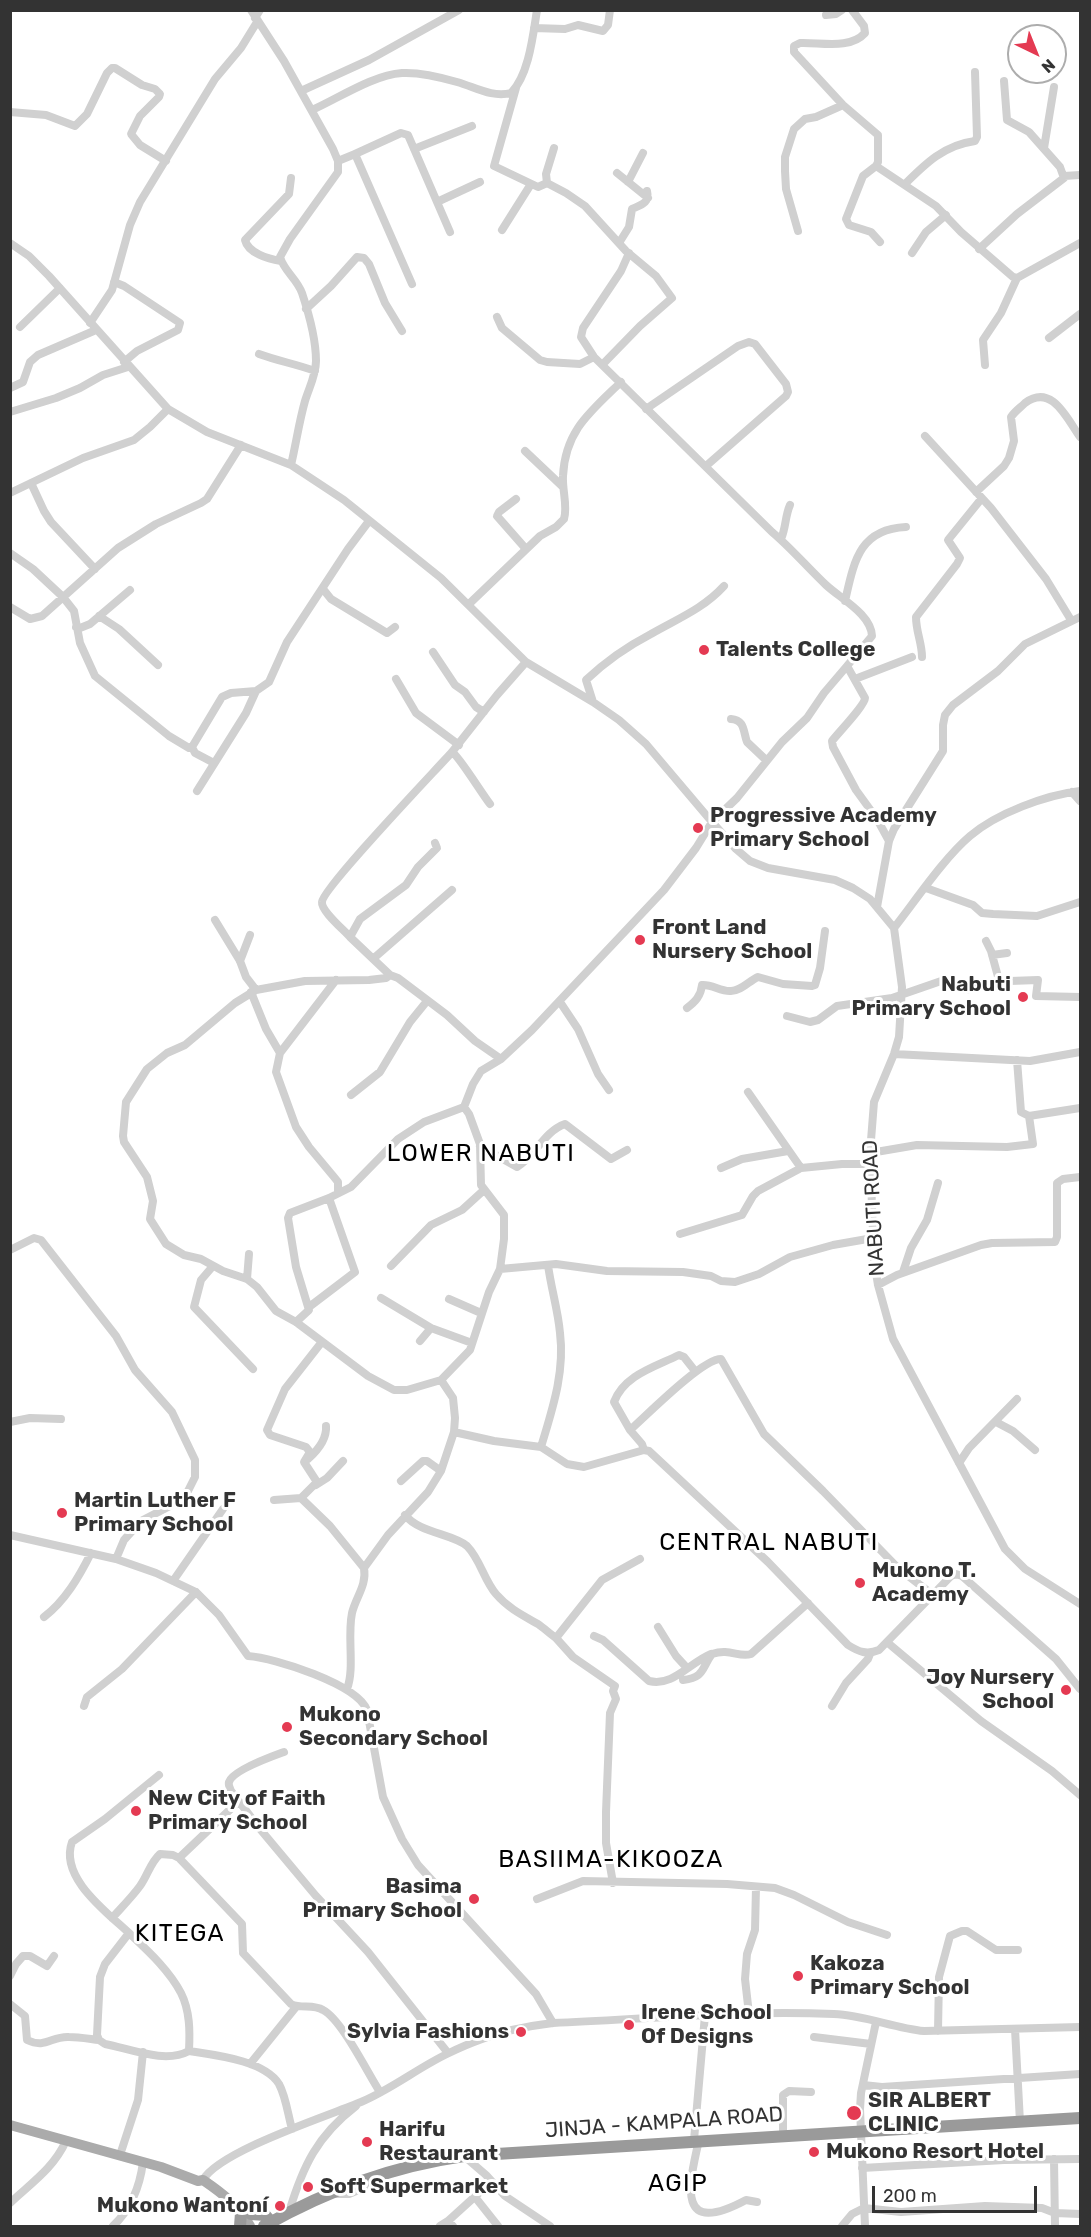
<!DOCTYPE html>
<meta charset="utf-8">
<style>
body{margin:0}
#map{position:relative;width:1091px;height:2237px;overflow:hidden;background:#fff;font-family:Rubik,sans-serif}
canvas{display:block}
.frame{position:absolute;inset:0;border:12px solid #333;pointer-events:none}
.north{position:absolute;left:1007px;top:24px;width:60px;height:60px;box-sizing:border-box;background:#fff;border:2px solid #adadad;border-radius:50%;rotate:137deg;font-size:16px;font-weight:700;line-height:24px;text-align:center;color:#333}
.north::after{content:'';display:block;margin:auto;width:21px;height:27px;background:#e43a52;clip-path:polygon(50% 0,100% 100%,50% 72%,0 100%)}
.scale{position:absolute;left:872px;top:2186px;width:165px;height:27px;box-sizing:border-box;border:3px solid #333;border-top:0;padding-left:8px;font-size:18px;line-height:21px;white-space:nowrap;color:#333;-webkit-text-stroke:4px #fff;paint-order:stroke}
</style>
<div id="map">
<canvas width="1091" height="2237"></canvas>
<div class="frame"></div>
<div class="north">N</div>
<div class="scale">200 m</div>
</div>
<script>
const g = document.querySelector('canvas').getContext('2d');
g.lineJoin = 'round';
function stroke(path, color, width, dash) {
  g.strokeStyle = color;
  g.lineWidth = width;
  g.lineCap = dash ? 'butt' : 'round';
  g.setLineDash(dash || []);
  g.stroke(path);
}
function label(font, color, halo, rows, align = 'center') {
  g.font = font + ' Rubik,sans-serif';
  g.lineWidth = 6;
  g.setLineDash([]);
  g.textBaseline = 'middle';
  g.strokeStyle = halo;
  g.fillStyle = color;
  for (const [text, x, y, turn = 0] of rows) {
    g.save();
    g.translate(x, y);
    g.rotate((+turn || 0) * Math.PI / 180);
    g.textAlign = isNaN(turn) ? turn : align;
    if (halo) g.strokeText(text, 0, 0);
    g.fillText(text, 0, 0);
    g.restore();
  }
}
stroke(new Path2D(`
 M251,10L284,61L333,149L338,161V172L290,239L280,257C284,271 297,279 302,293C309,314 316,338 316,361C316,375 309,388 305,401C299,422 296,444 291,465
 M852,10L864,26L865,33C850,50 820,42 800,43L794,46V52L843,105L878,135V162L876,166L936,206L961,232L1013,277L1017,278L1080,243
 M826,15L836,14L842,10
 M255,18L260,10
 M534,28L565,29L578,25L603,31L608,25L610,10
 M516,88L494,166L538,187L547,183
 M301,91L369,60L459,10
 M312,110C339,98 373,75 402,73C421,72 440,77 457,82C475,87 492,98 511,93C529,75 533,35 537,10
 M10,112L46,115L75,126L87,114L107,73L112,68H115L142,85L155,89L160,94L159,97L140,116L131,134L140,145L166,161
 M1044,148L1054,87
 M414,149L472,126
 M355,154L401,133L408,135L450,232
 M338,161L355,154L412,284
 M876,166L863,176L846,219L849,225L871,232L880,242
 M617,173L648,198
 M1064,176L1080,175
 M628,182L643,153
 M547,183L566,193L585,206L626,251L656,276L672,298L640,326L603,364
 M547,183L546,174L554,148
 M905,184C925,164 944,145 975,141L977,137L975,72
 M437,202L480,182
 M502,230L531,184
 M798,231L786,189L785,171V157L794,129L805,119L816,117L843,105
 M10,243L29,256L49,276L168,409L207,432L291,465L344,500L441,578L526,662L593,702L619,720L646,744L712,822L736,849L750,861L768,868L835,880L853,888L870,899L894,928
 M619,243L629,227L632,209C641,205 650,203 647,191
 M979,249L1017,214L1064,178L1060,167L1029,132L1007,120L1004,81
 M629,253L621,271L583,328L581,337L594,357L772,532C791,548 807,567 826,585C841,599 871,614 872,636L847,666L865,698C865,705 839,732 832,741L833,747L856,790L877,819L889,841
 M912,253L926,232L946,215
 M281,261C268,259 248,253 245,240L289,194L291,178
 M114,282L124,286L180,323L178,330L137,351L124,362
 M306,309L331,286L357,257L364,258L369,264L385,303L402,331
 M497,317L502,328L540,360L547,362L580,364L594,357
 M90,323L112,290L130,225L140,202L215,79L241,48L257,22
 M20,327L60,288
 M1049,338L1080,314
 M259,354C278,361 296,364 315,371
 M985,365L983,340L1001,313L1017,278
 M10,388L23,382L30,362L38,355L96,330
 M646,409L738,346L749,342L755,344L786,384L788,392L786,396L706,466
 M10,412L56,398L80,388L103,375L128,367
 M925,436L991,508L1046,579L1071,620
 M525,451L562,486
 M31,483L44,511L51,522L95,569
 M976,492L1004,466L1009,458L1014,441L1011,417C1015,411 1020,408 1025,403C1052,383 1067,419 1080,437
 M10,493L83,458L134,440L150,427L168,409
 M516,499L499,512L497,516L526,549
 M781,539C786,528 785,516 790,505
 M10,553L33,569L63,597L74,611L80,643L95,676L169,736L189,748L192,747L195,753L214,763
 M323,589L331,599L387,633L395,627
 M845,601C854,562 859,529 906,527
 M469,604L540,536L556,527L564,519C568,506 562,490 563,476C565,431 590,412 621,382
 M10,607L30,619L42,616L118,548L156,524L201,503L207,499L241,445
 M99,616L119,629L158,665
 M76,627L80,628L90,624L130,590
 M433,652L455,685L465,692L476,707L484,712
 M922,657C922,643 916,632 916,617L957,564L960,558L948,540L982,498
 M396,679L416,713L459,745
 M855,679L912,657
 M593,702L586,680C605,662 628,646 651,634C677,619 703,609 724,586
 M731,719C745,720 743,731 747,742L766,760
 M192,747L222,697L231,693L256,691L269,682L287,642L348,549L369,521
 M197,791L246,713L256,691
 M1072,792L1080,801
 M490,804C482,794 459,756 452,752L497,695L526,662
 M926,888L973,905L982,913L993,914L1037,916L1080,902
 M877,907L889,841L894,829L943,751V725L945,715L953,705L998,671L1025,644L1080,617
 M215,920L240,961L246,977L256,990
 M894,928L902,987L899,1037L894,1054L874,1102L870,1153L874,1260L878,1285L893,1339L1005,1549L1025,1569L1080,1604
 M894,928C916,900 944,858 970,836C997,813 1046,795 1080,791
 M350,937C344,930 321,911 322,902C323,888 435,771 452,752
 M992,955L1007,953
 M374,958L452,890
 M240,961L250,935
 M390,975L350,937L360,919L406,885L418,867L437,848L435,843
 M336,980L280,1053L276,1072L296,1127L309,1147L334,1177L338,1182V1193
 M1000,984L1010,981L1038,980L1036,996L1080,997
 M251,992L266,1029L280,1053
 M560,1002L578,1029L598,1074L609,1090
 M687,1008C695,1002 701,996 702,985C712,984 721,992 731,991C741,991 749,981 758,977L783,984L812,986L815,985L820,968L825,931
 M787,1016L810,1022L818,1020L837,1006L892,998L944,980L966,990L1000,984L991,951L986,941
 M894,1054L1030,1061L1080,1052
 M501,1059L475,1041L447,1015L398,978L390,975L386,978L369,980L305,981L256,990L235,1003L185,1045L167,1053L147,1069L126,1102L123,1136L124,1142L147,1177L153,1201L150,1219L166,1244L184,1255L201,1259L223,1271L247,1279L257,1287L276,1311L296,1322L368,1376L394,1390H407L441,1380L470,1350L489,1292L500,1269L504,1239V1215L481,1185L480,1144L469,1114L464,1107L473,1084L481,1071L501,1059L532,1030L664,890L696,848L712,822L737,798L782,742L807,718L824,693L847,666
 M748,1092L801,1168
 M351,1095L380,1072L410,1022L427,1001
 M1029,1116L1080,1108
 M480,1146L517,1167C536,1156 543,1132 565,1124L611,1159L627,1150
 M870,1153L917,1145L1007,1147L1033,1144L1029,1116L1021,1112L1017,1060
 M721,1168L742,1159L788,1151
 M680,1234L742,1215L753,1196L758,1191L801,1168L842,1164H870
 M10,1250L34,1238L41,1240L116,1336L135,1370L172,1412L195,1460V1477L188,1491L170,1506L141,1521L124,1540L116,1559
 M213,1266L201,1280L194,1307L253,1369
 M391,1266L431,1225L462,1210L484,1190
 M500,1269L556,1264L607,1271L683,1272L711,1276L721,1281L735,1282L759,1274L790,1257L833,1245L873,1238
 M903,1272L911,1248L927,1220L938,1183
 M247,1279L249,1254
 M878,1285L897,1275L981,1245L992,1243L1055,1242L1057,1237V1183L1063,1179L1080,1177
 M381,1298L431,1328L472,1343
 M449,1299L481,1313
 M309,1307L355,1272L329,1198
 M296,1322L309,1310L296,1267L288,1218L290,1213L329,1198L351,1187L398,1139L424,1122L464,1107
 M420,1341L431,1328
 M321,1343L285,1389L267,1430L270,1435L306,1447L310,1452L304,1462L317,1482L301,1498L330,1526L364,1568
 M10,1422L30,1418L61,1419
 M996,1422L1013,1431L1035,1450
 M630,1430L614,1402C624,1375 655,1367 679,1355L684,1357L695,1371
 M454,1432L494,1441L541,1447L567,1464L584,1467L644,1450L649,1451L768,1562L848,1645C859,1652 867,1655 879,1650L951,1576L956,1574L962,1576L1056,1659L1080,1689
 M541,1447C552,1410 565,1373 560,1333C558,1310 551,1288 548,1265
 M644,1450L642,1444L630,1430C647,1415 702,1359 721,1359L764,1434L823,1491L898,1568L933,1595
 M308,1459C317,1451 327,1439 326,1426
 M959,1463L969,1448L1017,1399
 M401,1481L423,1461H427L441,1471
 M316,1485L327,1478L343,1461
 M274,1500L301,1498
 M405,1515C419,1533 454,1534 467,1546C480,1559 484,1580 496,1594C508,1608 522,1615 538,1624C544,1628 550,1634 556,1638L602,1580L640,1559
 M10,1535L116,1559L156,1573L196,1592L219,1615L248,1656C275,1658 357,1684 367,1710L383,1797L402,1839L418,1865L536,1994L553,2023
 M173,1581L223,1509
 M44,1617C65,1601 79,1577 91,1553
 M658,1627L676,1656L687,1668
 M594,1636L603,1640L649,1681C673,1687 689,1663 711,1654
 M556,1638L573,1657L615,1686L613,1691L616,1699L610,1713L606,1812V1843L613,1883
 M888,1643L981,1721L1052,1771L1080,1795
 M683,1680C705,1677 701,1669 712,1654C730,1648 739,1658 751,1654L808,1603
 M347,1689C355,1668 347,1637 352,1613C356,1597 367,1585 364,1568L388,1535L428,1492L441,1471L454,1432L455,1418L453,1398L441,1380
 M84,1706L87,1697L122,1669L196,1592
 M832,1706L846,1683L868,1659L870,1654
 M284,1752C273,1756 233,1770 229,1782C228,1785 230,1788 231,1791L260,1829L316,1896L368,1952L448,2053
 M159,1775L105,1819L72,1842C59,1878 108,1913 130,1934C148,1951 169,1970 181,1993C190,2011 190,2031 189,2051C214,2055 264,2060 279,2084C286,2097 288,2115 292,2129
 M179,1858L239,1801
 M537,1899L583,1881L727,1884L775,1888L794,1895L848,1922L887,1935
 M112,1918C121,1908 132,1897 140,1886C148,1875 150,1863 160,1854L173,1855L179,1858L242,1924L243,1953L291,2004C301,2009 313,2004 323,2010C342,2020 367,2072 380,2092
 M129,1933L105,1964L100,1977L97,2035L99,2040L105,2044C131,2049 165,2064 189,2051
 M10,1976L16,1964L23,1956H30L47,1966L54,1956
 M10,2004L25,2016L27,2040C46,2049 51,2036 69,2037C79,2037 90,2039 99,2040
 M749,2014L745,1979L747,1954L755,1930L756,1887
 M1015,2029L1020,2122
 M938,2031L939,1977L950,1936L962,1931H967L996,1950H1018
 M814,2037L871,2044
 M250,2064L296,2007
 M863,2085L882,2087L1080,2074
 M783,2135V2095L789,2091L811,2092
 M694,2140L705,2015
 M699,2140C688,2187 677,2237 746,2200L757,2202
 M120,2155L138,2100L143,2052
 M464,2156L486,2175L505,2196L550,2226
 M1054,2159L1055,2226
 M862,2168L1004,2160L1080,2159
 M203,2180C219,2151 328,2116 361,2102C392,2089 419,2067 449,2053C459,2048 471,2043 482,2039C505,2030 529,2026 553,2023C647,2019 740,2010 834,2014C864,2015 894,2028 924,2031L1080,2027
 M336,2194H349L373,2184
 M475,2197L498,2226
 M10,2203C31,2183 53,2169 66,2141
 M289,2212C303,2166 317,2136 356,2106
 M113,2226C131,2209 140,2186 143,2162
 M440,2226L448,2221
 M453,2226L448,2221L491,2182
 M842,2226L852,2214L864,2208L901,2212L985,2206L1042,2208L1055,2213L1080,2214
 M865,2226L860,2109L861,2093L876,2022`), '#d0d0d0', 8);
stroke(new Path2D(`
 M10,2125L161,2167L198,2181L203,2180C222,2193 239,2206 250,2226`), '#ababab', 10);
stroke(new Path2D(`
 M251,2214L265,2215L271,2222
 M240,2226L241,2213
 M264,2226C326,2191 393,2166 464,2156L1080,2118`), '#9a9a9a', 12);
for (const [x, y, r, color] of [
 [704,650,6,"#e43a52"],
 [698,828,6,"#e43a52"],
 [640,940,6,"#e43a52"],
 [1023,997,6,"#e43a52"],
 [62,1513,6,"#e43a52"],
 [860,1583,6,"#e43a52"],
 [1066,1690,6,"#e43a52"],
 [287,1727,6,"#e43a52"],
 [136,1811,6,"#e43a52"],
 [474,1899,6,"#e43a52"],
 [798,1976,6,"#e43a52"],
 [629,2025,6,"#e43a52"],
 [521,2032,6,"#e43a52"],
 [854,2113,8,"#e43a52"],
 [367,2142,6,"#e43a52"],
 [814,2152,6,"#e43a52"],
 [308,2187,6,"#e43a52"],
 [280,2206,6,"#e43a52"]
]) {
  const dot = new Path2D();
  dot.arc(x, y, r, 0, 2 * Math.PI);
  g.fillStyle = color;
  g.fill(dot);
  stroke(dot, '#fff', 2);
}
label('bold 21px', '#333', '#fff', [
 ["Talents College",716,650],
 ["Progressive Academy",710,816],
 ["Primary School",710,840],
 ["Front Land",652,928],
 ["Nursery School",652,952],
 ["Nabuti",1011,985,"right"],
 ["Primary School",1011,1009,"right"],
 ["Martin Luther F",74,1501],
 ["Primary School",74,1525],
 ["Mukono T.",872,1571],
 ["Academy",872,1595],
 ["Joy Nursery",1054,1678,"right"],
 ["School",1054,1702,"right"],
 ["Mukono",299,1715],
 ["Secondary School",299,1739],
 ["New City of Faith",148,1799],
 ["Primary School",148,1823],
 ["Basima",462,1887,"right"],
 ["Primary School",462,1911,"right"],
 ["Kakoza",810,1964],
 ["Primary School",810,1988],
 ["Irene School",641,2013],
 ["Of Designs",641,2037],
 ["Sylvia Fashions",509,2032,"right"],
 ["SIR ALBERT",868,2101],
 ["CLINIC",868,2125],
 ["Harifu",379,2130],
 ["Restaurant",379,2154],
 ["Mukono Resort Hotel",826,2152],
 ["Soft Supermarket",320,2187],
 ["Mukono Wantoní",268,2206,"right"]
], 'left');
label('21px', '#333', '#fff', [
 ["NABUTI ROAD",874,1208,-93],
 ["JINJA - KAMPALA ROAD",664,2123,-4]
]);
g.letterSpacing = '1.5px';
label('24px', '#000', '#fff', [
 ["LOWER NABUTI",481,1154],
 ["CENTRAL NABUTI",769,1543],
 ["BASIIMA-KIKOOZA",611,1860],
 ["KITEGA",180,1934],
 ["AGIP",678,2184]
]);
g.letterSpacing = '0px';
</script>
